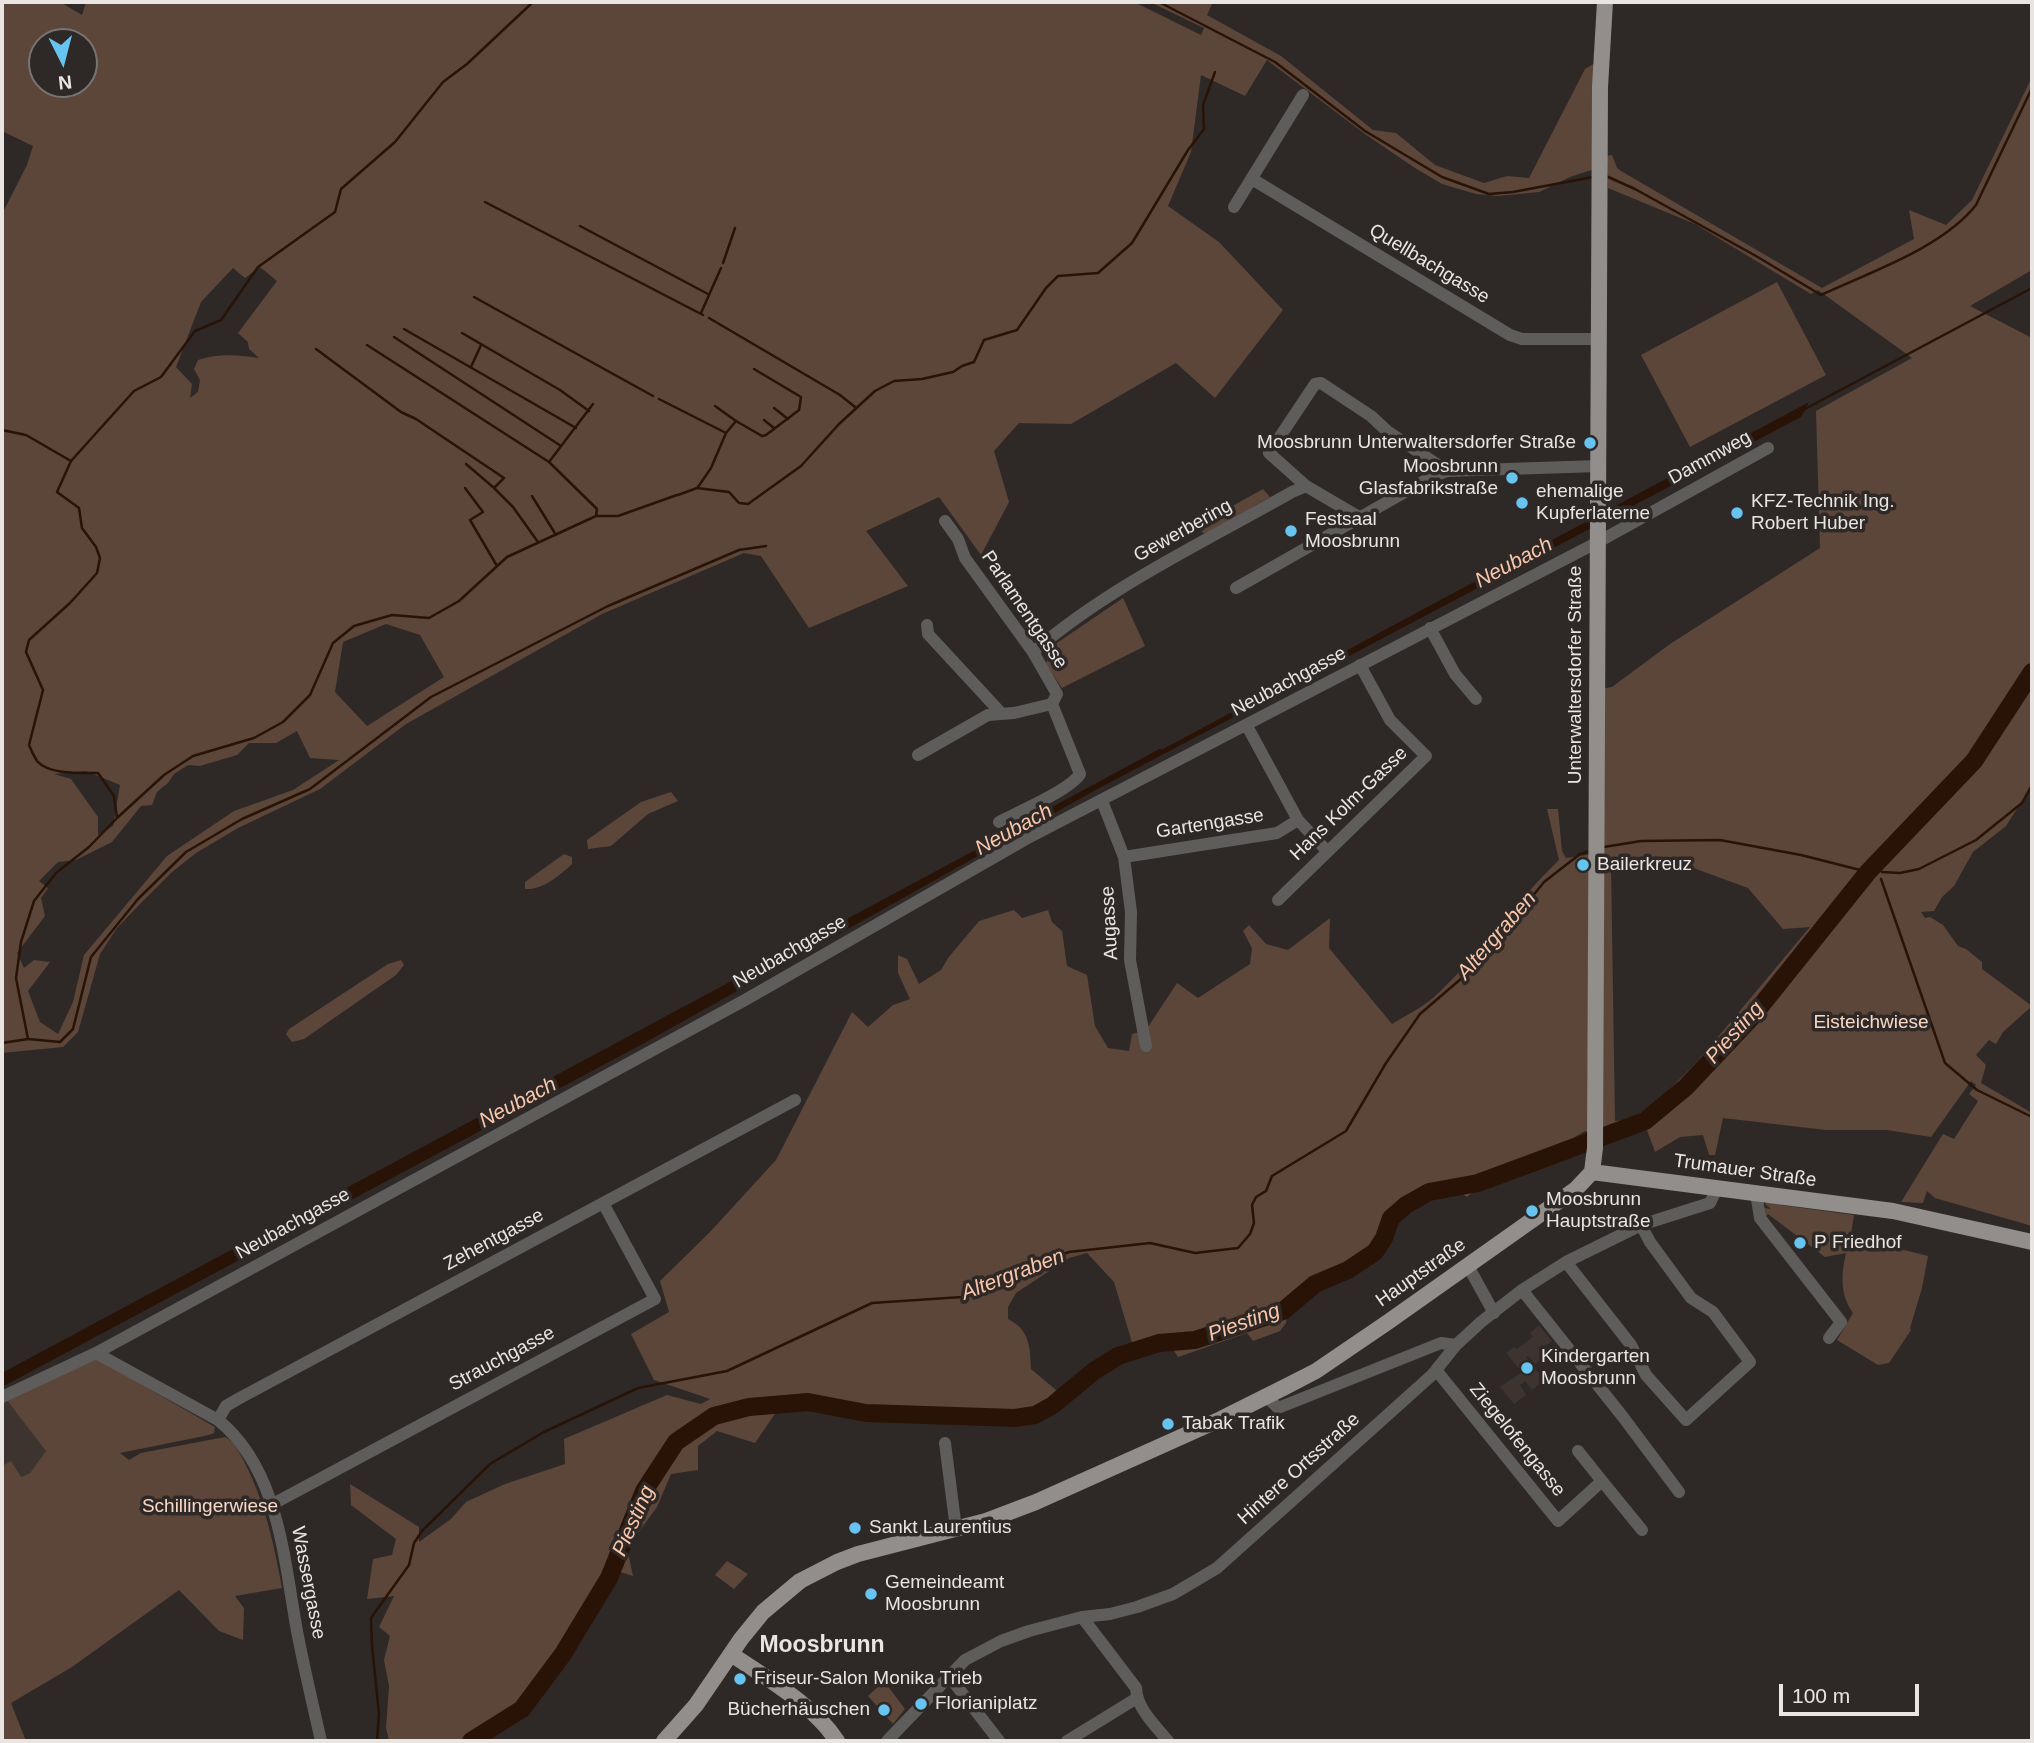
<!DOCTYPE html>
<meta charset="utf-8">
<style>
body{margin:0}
#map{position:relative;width:2034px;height:1743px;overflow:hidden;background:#2e2927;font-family:Arial,sans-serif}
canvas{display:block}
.frame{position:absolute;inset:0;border:4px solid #e8e5e3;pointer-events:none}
.north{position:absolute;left:28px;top:28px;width:70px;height:70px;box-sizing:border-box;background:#2e2927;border:2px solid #787472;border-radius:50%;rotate:174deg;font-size:19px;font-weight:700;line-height:28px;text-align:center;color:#e8e5e3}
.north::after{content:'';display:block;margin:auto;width:24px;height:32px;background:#67c4f0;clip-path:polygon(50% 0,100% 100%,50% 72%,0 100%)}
.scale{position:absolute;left:1779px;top:1684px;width:140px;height:32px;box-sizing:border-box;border:4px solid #e8e5e3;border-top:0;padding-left:9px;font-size:21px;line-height:24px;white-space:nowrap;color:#e8e5e3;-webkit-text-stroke:5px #2e2927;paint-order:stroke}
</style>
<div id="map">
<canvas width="2034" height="1743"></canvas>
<div class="frame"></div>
<div class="north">N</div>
<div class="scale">100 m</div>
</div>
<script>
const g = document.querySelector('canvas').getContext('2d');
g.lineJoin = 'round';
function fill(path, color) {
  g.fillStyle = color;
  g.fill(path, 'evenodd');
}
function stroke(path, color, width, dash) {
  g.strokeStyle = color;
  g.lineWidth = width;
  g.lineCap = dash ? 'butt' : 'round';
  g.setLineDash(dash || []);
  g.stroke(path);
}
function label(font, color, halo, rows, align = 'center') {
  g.font = font + ' Arial,sans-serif';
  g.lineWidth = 7;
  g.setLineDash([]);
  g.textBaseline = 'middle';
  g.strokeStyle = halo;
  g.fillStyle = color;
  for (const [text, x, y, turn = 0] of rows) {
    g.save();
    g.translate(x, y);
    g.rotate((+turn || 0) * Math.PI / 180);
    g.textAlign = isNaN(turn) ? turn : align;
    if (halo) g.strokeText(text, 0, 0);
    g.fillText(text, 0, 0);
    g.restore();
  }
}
fill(new Path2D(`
 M1539,1325L1552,1341L1543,1348L1541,1346L1539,1348L1544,1356L1535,1364L1528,1356L1526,1357L1544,1380L1532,1390L1525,1381L1520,1385L1526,1395L1514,1404L1500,1387L1522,1372L1506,1353L1514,1347L1517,1349L1533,1337L1530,1333Z
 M6,1399L47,1450L30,1473L20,1477L11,1462L2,1466V1401Z`), '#3d342f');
fill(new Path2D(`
 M2,2H60L82,15L86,2H1134L1201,35L1204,28L1150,2H1213L1207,15L1281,56L1373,130L1396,133L1435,165L1484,183L1507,176L1529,178L1585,69L1595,63L1594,169L1570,177L1539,192L1498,196L1476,194L1442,184L1415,168L1365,134L1267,60L1245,96L1201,75L1191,152L1168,206L1219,242L1283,310L1215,398L1176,363L1071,424L1019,423L994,451L1009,502L981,555L939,497L866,531L908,586L809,628L761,556L744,553L602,614L406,724L320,789L238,828L196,853L172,872L139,905L117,928L100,954L78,1032L63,1047L2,1053V214L27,165L33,146L2,131ZM42,42H84V84H42ZM260,267L277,281L238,333L248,342L249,349L259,358C237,355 220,353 198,360L194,369L200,380L198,392L190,398L192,384L176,367L201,302L233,268L245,278ZM386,624L420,635L444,677L367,726L335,692L343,642ZM297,731L310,758L339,760L293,790L234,811L167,856L84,955L73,1002L58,1034L40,1022L28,991L50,962L34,960L24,968L17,953L45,916L41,898L48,888L39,881L58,862L76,860L112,842L141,806L152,805L157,792L168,783L174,774L188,765L200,766L237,755L249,743H276ZM86,771L120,785L113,826L98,835V817L71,779L54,774Z
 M2032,77V270L1970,306L2032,338V785L2006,826L1973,852L1954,886L1942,897L1934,911L1921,912L1925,918L1930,917L1943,925L1958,946L1966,949L1982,962V969L2032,1006L2003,1032L1996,1044L1989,1040L1976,1055L1986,1065L1981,1083L2032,1113V1226L1935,1198L1927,1191L1923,1203L1901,1202L1943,1134L1954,1139L1978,1101L1969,1094L1976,1085L1971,1081L1931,1137L1887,1130H1826L1723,1118L1715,1155H1709L1703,1135L1680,1137L1655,1152L1647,1130L1609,1141L1585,1131L1524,1167L1488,1179L1467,1197L1450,1186L1429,1193L1422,1202L1397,1220L1391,1236L1350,1267L1316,1278L1288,1303L1286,1323L1280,1331L1253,1341L1247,1333L1178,1357L1171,1346L1136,1356L1114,1282L1087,1253L1069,1258L1016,1293L1008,1307V1319C1030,1330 1030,1347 1031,1369L1056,1390L1048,1407L1025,1412L943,1413L781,1405L755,1443L717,1431L698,1446V1470L671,1474L657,1507L627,1548L633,1576L617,1571L609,1583L603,1579L556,1655L558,1657L520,1705L463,1741H389L386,1728L389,1686L384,1660L390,1636L379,1627L394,1596L367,1599L373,1559L392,1555L396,1539L351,1505L350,1484L419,1527V1542L451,1519L466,1502L505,1484L565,1464L564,1439L667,1395L701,1404L710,1399L654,1380L631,1334L669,1312L660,1281L710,1232L776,1160L852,1012L868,1027L893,1005L910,999L898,973V955L907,959L919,984L941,970L948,958L979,921L1014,910L1022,918L1048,910L1052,922L1062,931L1067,966L1087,975L1095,1026L1108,1048L1129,1051L1132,1034L1146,1030L1177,983L1198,998L1250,964L1252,948L1243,931L1249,925L1266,944L1288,950L1330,918L1329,948L1392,1024C1406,1015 1422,1008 1434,997C1480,955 1514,903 1559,860L1547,809H1558L1562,851L1566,858L1600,853V689L1612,687L1670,644L1820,548L1816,411L1912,358L1818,290L1811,294L1695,224L1608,188L1607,156L1612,155L1617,168L1621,171L1822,288L1914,239L1909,210L1946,225L1972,200ZM1640,863L1688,866L1748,888L1783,929L1810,927L1697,1062L1653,1106L1627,1120L1615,1121L1611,864Z
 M1777,282L1826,375L1690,447L1641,355Z
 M1263,489L1270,497L1205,534L1201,531L1229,508Z
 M1123,598L1145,646L1062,688L1046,664L1051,647Z
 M671,792L678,801L648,814L611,846L588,849L587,840L641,802Z
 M564,854L572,857V864C559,876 543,890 525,889V882Z
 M401,960L404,965L396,975L304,1039L292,1042L286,1034L289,1029L388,964Z
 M1768,1201L1782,1202L1781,1205L1854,1215L1850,1241L1892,1247L1928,1256L1922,1288L1910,1328L1911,1330L1889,1363L1878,1365L1837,1340L1853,1313C1840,1295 1841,1274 1846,1253L1825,1257L1768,1214L1764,1219V1208L1771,1209L1765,1204Z
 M97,1359L215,1427L214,1433L209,1435L120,1453L129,1460L141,1453L225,1437C235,1442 240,1454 245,1463C265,1503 274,1544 282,1588L235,1596L244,1608L243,1640L219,1631L179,1590L72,1667L11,1703L26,1741H2V1466L11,1461L21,1477L30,1473L46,1451L6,1399Z
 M727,1561L748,1574L734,1589L715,1575Z
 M884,1681L905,1709L893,1724L868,1696Z`), '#5c4639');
fill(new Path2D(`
 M1809,402L1801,417L1092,792L648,1041L2,1387V1373Z`), '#281306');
stroke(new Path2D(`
 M1159,2L1275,62L1365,131L1442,177L1489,194L1513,192L1593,177
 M1606,176L1635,189L1756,256L1821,295C1870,272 1942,248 1976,205L2032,88
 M485,202L703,315
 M580,226L708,294
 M723,263L735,228
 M474,297L653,396
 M701,313L721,268
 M709,318L840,395L855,407
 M404,329L576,428
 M462,333L560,390L589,411
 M394,337L561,446
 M367,345L549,462
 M316,349L401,412L416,419L504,478L494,488L513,507L538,542
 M471,367L481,345
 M659,399L726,433L711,468L698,487
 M593,404L549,462L597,509L596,516
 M715,406L736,421L726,433
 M774,408L788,419
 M1803,410L2032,288
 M764,420L774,428
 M736,421L762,436L766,435L799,410L801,397L754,369
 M2,430L26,435L71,461
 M466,464L493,487
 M465,488L483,512L470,520L497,566
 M678,495L697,488L729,492L739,503L748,504L801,466L839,424L875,391L894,381L922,379L953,372L962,366L974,362L984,340L1017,330L1046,288L1058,276L1098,273L1132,243L1188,150L1204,129L1203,105L1215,72
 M532,496L556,535
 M1049,810L1160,750
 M117,818L164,775L193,756L254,738L283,722L310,695L333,643L354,626L392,615L429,618L459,601L507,557L596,516H618L677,495
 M1604,847L1641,841L1720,840L1801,855L1860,870
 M1868,872L1870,874
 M1882,872L1900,873L1919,869L1976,840L2022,803L2032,785
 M1881,879L1945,1063L1977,1090L2032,1117
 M28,1039L60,1042L73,1029L91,957L138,899L186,852L242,819L310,789L431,697L608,606L739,550L766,546
 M2,1043L28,1039L16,978L21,942L34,901L56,873L89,847L117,818L114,796L98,773C81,773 49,775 37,761C34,756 31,750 29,745L43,690L26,652L29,640L70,603L97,573L100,558L96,547L82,528L79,508L57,492L71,461L134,391L161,377L195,331L221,320L258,267L335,212L341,189L395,142L443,82L467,64L533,2
 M377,1741L379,1714L372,1646L371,1618L409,1565L414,1543L422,1531L490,1464L544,1432L638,1388L727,1371L872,1303L962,1297L1069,1252L1150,1243L1195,1253L1238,1248L1250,1234L1254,1223L1252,1205L1256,1197L1266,1191L1272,1176L1346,1131L1386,1063L1420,1014L1477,965L1544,882L1580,854L1591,851`), '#281306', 2.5);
stroke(new Path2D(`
 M471,1741L522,1709L563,1654L609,1578L644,1491L676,1442L714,1416L749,1407L808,1402L866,1413L1015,1418L1035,1415L1053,1405L1094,1371L1118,1356L1159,1343L1195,1340L1283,1311L1315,1284L1348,1270L1375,1252L1384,1238L1391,1218L1406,1205L1429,1192L1478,1183L1645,1121L1686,1087L1751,1018L1868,872L1974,761L2032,672`), '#281306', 18);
stroke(new Path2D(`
 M1252,179L1510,335L1522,339H1600
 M1234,207L1303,95
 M1359,517L1306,486L1269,453L1315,384L1321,383L1371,416L1387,431L1447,471
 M1236,588L1433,476L1447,471L1598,466
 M927,625L928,634L1001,713
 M1430,628L1455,674L1476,699
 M1033,652C1110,586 1204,542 1292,492L1306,486
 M1247,726L1298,820L1327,851
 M918,755L988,715L1014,713L1052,704L1057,694L1033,652L965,558L958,539L945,521
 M1102,801L1124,857L1131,912L1130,960L1146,1046
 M999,822C1018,812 1070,790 1080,774L1052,704
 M1124,857L1277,833L1298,820
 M1278,900L1426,756L1390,720L1360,665
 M1756,1193L1760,1218L1841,1322L1829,1338
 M1566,1262L1631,1345L1646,1375L1686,1420L1750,1362L1713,1312L1691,1298L1650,1242L1641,1225
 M1468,1266L1494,1313
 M1522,1290L1623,1417L1679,1492
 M96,1353L218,1420C279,1469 284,1560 297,1631C304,1668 313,1705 321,1741
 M1436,1370L1558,1521L1602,1481L1642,1530
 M1266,1396L1278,1408L1441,1343L1456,1345
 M2,1397L96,1353L745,1000L1026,839L1598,542L1768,448
 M218,1420L226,1406L238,1399L795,1100
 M945,1443L956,1529
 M1578,1451L1602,1481
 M271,1505L655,1299L603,1203
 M1082,1617L1136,1688C1137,1709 1155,1725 1168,1741
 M949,1676L999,1741
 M887,1741L965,1660L1001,1641L1029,1631L1082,1617L1110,1614L1137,1607L1173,1594L1217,1568L1432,1375L1456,1345L1481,1322L1522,1290L1566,1262L1641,1225L1710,1203L1717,1188
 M1067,1741L1137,1698`), '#5f5d5b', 12);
stroke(new Path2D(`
 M1592,1172L1893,1211L2032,1242
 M731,1654C766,1678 815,1706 837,1741
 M664,1741L696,1705L741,1639L763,1612L800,1581L837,1562L858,1554L986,1521L1036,1502L1221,1419L1285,1387L1316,1371L1388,1322L1576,1189L1592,1172L1595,1148L1600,87L1605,2`), '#928e8b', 16);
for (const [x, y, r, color] of [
 [1590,443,7,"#67c4f0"],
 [1512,478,7,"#67c4f0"],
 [1522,503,7,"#67c4f0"],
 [1737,513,7,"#67c4f0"],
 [1291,531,7,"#67c4f0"],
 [1583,865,7,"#67c4f0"],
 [1532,1211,7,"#67c4f0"],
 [1800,1243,7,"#67c4f0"],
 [1527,1368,7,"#67c4f0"],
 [1168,1424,7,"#67c4f0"],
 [855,1528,7,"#67c4f0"],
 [871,1594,7,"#67c4f0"],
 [740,1679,7,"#67c4f0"],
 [921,1704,7,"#67c4f0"],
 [884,1710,7,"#67c4f0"]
]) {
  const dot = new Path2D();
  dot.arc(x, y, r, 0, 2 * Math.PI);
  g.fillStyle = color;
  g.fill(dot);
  stroke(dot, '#2e2927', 2.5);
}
label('19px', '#e8e5e3', '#2e2927', [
 ["Quellbachgasse",1429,264,31],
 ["Dammweg",1710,458,-29],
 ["Gewerbering",1183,531,-29],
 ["Parlamentgasse",1024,610,56],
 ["Unterwaltersdorfer Straße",1576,675,-90],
 ["Neubachgasse",1289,682,-28],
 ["Hans Kolm-Gasse",1349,804,-44],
 ["Gartengasse",1210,824,-9],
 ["Augasse",1110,923,-93],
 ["Neubachgasse",790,952,-30],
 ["Trumauer Straße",1745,1171,8],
 ["Neubachgasse",293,1224,-29],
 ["Zehentgasse",494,1240,-28],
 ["Hauptstraße",1421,1273,-35],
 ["Strauchgasse",502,1359,-28],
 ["Ziegelofengasse",1517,1440,51],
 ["Hintere Ortsstraße",1299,1469,-42],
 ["Wassergasse",308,1583,79]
]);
label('19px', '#e8e5e3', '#2e2927', [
 ["Moosbrunn Unterwaltersdorfer Straße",1576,443,"right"],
 ["Moosbrunn",1498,467,"right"],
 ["Glasfabrikstraße",1498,489,"right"],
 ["ehemalige",1536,492],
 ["Kupferlaterne",1536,514],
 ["KFZ-Technik Ing.",1751,502],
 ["Robert Huber",1751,524],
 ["Festsaal",1305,520],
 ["Moosbrunn",1305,542],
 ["Bailerkreuz",1597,865],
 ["Moosbrunn",1546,1200],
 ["Hauptstraße",1546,1222],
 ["P Friedhof",1814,1243],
 ["Kindergarten",1541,1357],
 ["Moosbrunn",1541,1379],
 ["Tabak Trafik",1182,1424],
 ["Sankt Laurentius",869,1528],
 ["Gemeindeamt",885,1583],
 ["Moosbrunn",885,1605],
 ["Friseur-Salon Monika Trieb",754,1679],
 ["Florianiplatz",935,1704],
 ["Bücherhäuschen",870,1710,"right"]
], 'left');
label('19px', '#f8d8c6', '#2e2927', [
 ["Eisteichwiese",1871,1023],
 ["Schillingerwiese",210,1507]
]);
label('italic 21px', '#fbc7aa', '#2e2927', [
 ["Neubach",1514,563,-28],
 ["Neubach",1014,830,-29],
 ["Altergraben",1497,936,-49],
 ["Piesting",1735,1033,-48],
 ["Neubach",518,1103,-28],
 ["Altergraben",1013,1275,-21],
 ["Piesting",1244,1323,-20],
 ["Piesting",634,1521,-66]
]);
label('bold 23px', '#e8e5e3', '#2e2927', [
 ["Moosbrunn",822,1646]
]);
</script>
